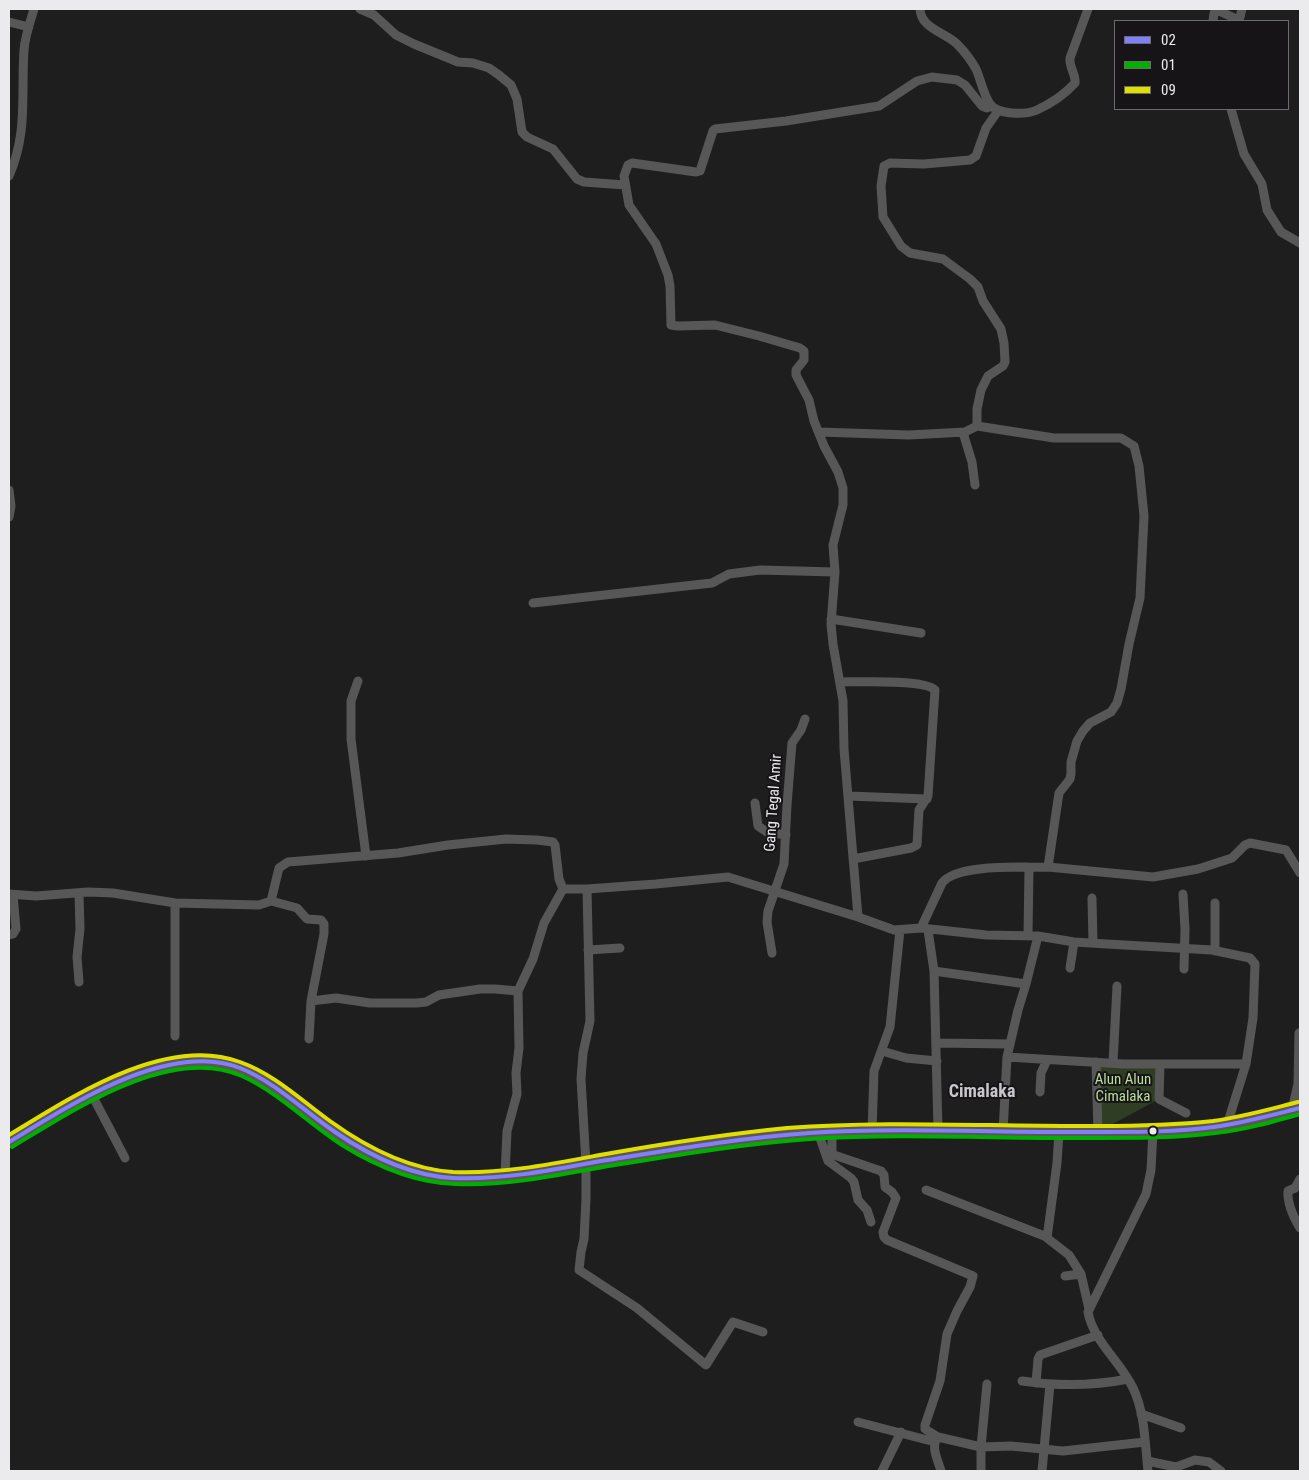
<!DOCTYPE html>
<style>
body{margin:0}
#map{position:relative;width:1309px;height:1480px;overflow:hidden;background:#1f1e1f;font-family:"Roboto Condensed",sans-serif}
canvas{display:block}
.frame{position:absolute;inset:0;border:10px solid #ebeaec;pointer-events:none}
.legend{position:absolute;left:1114px;top:20px;width:175px;height:90px;box-sizing:border-box;background:#161417;border:1px solid #6b6a6c;margin:0;padding:6px 9px;list-style:none;font-size:15px;color:#ebeaec}
.legend li{display:flex;align-items:center;gap:10px;height:25px}
.legend b{width:25px;border:1px solid #6b6a6c}
</style>
<div id="map">
<canvas width="1309" height="1480"></canvas>
<div class="frame"></div>
<ul class="legend">
<li><b style="height:6px;background:#8080ff"></b>02</li>
<li><b style="height:6px;background:#00b000"></b>01</li>
<li><b style="height:6px;background:#e0e000"></b>09</li>
</ul>
</div>
<script>
const g = document.querySelector('canvas').getContext('2d');
g.lineJoin = 'round';
function fill(path, color) {
  g.fillStyle = color;
  g.fill(path, 'evenodd');
}
function stroke(path, color, width, dash) {
  g.strokeStyle = color;
  g.lineWidth = width;
  g.lineCap = dash ? 'butt' : 'round';
  g.setLineDash(dash || []);
  g.stroke(path);
}
function label(font, color, halo, rows, align = 'center') {
  g.font = font + ' "Roboto Condensed",sans-serif';
  g.lineWidth = 4;
  g.setLineDash([]);
  g.textBaseline = 'middle';
  g.strokeStyle = halo;
  g.fillStyle = color;
  for (const [text, x, y, turn = 0] of rows) {
    g.save();
    g.translate(x, y);
    g.rotate((+turn || 0) * Math.PI / 180);
    g.textAlign = isNaN(turn) ? turn : align;
    if (halo) g.strokeText(text, 0, 0);
    g.fillText(text, 0, 0);
    g.restore();
  }
}
fill(new Path2D(`
 M1096,1063L1160,1064L1159,1099L1098,1132Z`), '#2f3d22');
stroke(new Path2D(`
 M360,9L374,15L396,35L414,44L458,62L473,63L489,68L499,75L511,85L517,99L522,132L527,137L553,149L577,179L584,182L625,185
 M920,9C921,29 945,32 957,44C964,51 971,60 976,69C981,80 983,94 990,104C997,115 1026,115 1037,110C1050,104 1065,94 1075,83C1076,74 1069,68 1070,58L1088,9
 M1213,21L1214,13L1219,11L1239,20
 M1239,21L1242,9
 M9,22L29,27
 M1231,109L1244,154L1262,184L1267,210L1281,232L1300,243
 M9,176C28,133 21,95 24,50C25,36 30,22 34,9
 M819,432L909,435L965,432L977,426
 M965,432L964,436L972,462L975,485
 M9,490L11,506L9,517
 M533,603L712,583L729,574L760,570L835,572
 M831,619L921,633
 M358,681L351,701V739L366,856
 M841,682C858,682 925,679 935,690L928,796L919,810L917,845L911,848L853,859
 M848,796L927,799
 M755,803L758,826L767,832L786,835
 M1048,867L1153,877L1198,869L1232,858L1245,845L1250,843L1286,850L1300,873
 M563,889H587L656,884L728,877L858,917L894,930L921,928L986,935L1038,936L1074,942L1107,944L1212,950L1250,958L1255,964L1253,1018L1246,1064L1227,1125
 M587,889L590,1021L583,1053L581,1079L586,1164V1199L584,1239L581,1252L579,1270L637,1308L706,1365L733,1322L763,1332
 M9,894L36,896L88,892L113,893L175,903L259,905L271,901L279,868L288,862L398,853L448,845L506,839L537,840L553,842L555,845L559,879L563,889
 M1183,894L1185,929L1184,969
 M1092,898L1093,943
 M271,901L297,908L307,919L321,920L324,924V934L311,1001L309,1039
 M175,903V1036
 M858,917L844,749L843,701L833,644L831,624L835,572L833,545L843,505V488L838,472L824,446L814,421L809,400L796,375V370L804,360V351L800,348L759,336L715,325L678,326L671,325L670,286L668,275L656,244L629,205L624,176L628,165L632,163L696,172L700,171L713,131L715,129L786,121L879,106L917,81L932,77L957,80L965,85L982,106L987,108L991,106
 M921,928L942,883C957,863 1024,868 1048,867L1059,793L1070,779L1071,774V762L1077,741L1083,731L1090,723L1111,712L1117,703L1121,689L1129,644L1140,598L1144,516L1139,466L1134,446L1121,438H1054L977,426V409L981,390L988,376L1003,366L1005,362L1004,343L1001,329L983,301L978,287L970,279L943,259L910,253L901,246L883,217L881,186L884,166L890,163L924,164L970,160L976,156L986,128L998,111
 M928,930L934,971L938,1130
 M9,935L13,934L16,929L13,895
 M1028,936L1029,868
 M588,950L620,948
 M1215,951V903
 M772,953L767,922L768,911L784,864L787,805L792,743L801,730L805,719
 M1070,968L1074,942
 M934,971L1026,984L1018,1010L1007,1057L1003,1132
 M79,982L77,957L80,929L79,894
 M1026,984L1038,936
 M311,1001L336,998L370,1003H417L426,1002L439,995L480,989H495L518,991
 M936,1043L1010,1044
 M882,1051L906,1058L937,1061
 M1007,1057L1123,1064H1246
 M1096,1062L1098,1132
 M1113,1063L1117,986
 M1160,1064L1159,1099L1186,1113
 M1040,1092L1041,1073L1047,1060
 M92,1095L125,1158
 M1292,1110L1298,1084L1299,1033
 M818,1132L828,1161L851,1178L854,1182L858,1200L867,1210L871,1222
 M832,1132V1152L834,1155L881,1171L884,1175L885,1187L892,1192L896,1198L883,1232L884,1237L887,1240L973,1276L970,1287L957,1311L947,1334L940,1381L925,1425V1429L938,1437
 M872,1132L874,1071L890,1027L900,930
 M1059,1132L1057,1163L1047,1238L1069,1255L1081,1274L1065,1276
 M505,1175L507,1131L517,1094L516,1073L519,1048L518,991L533,959L544,923L563,889
 M1300,1179L1295,1188L1288,1191C1287,1204 1294,1218 1300,1228
 M926,1190L1047,1237
 M1081,1274L1089,1309
 M1022,1381C1057,1386 1093,1386 1128,1379
 M1036,1383L1038,1359L1040,1355L1098,1335
 M1141,1414L1181,1428
 M858,1422L935,1442
 M1147,1461L1176,1467L1195,1460L1209,1462L1221,1471
 M882,1471L901,1432
 M941,1471C938,1460 930,1446 938,1437L981,1447L987,1384
 M981,1471V1447L1011,1446L1063,1451L1145,1442
 M1042,1471L1050,1384
 M1148,1471C1145,1444 1145,1413 1133,1388C1121,1362 1093,1341 1088,1312L1146,1194L1151,1170L1153,1131`), '#575758', 9);
stroke(new Path2D(`
 M9,1142C63,1110 161,1046 227,1064C263,1073 299,1107 329,1128C365,1154 409,1176 453,1178C509,1180 566,1167 621,1158C683,1148 746,1137 809,1133C910,1126 1012,1134 1113,1132C1150,1131 1191,1131 1228,1125C1252,1121 1276,1114 1300,1108`), '#615552', 12);
stroke(new Path2D(`
 M9,1142C69,1106 168,1040 240,1068C275,1082 304,1111 335,1132C370,1156 410,1176 453,1178C503,1180 553,1170 601,1161C670,1150 739,1138 809,1133C905,1127 1002,1133 1099,1132C1138,1132 1176,1132 1214,1127C1243,1123 1272,1115 1300,1108`), '#8080ff', 4);
stroke(new Path2D(`
 M12,1147C72,1111 170,1044 242,1076C279,1093 308,1123 342,1145C376,1166 415,1183 456,1184C505,1186 554,1176 603,1167C671,1156 740,1144 810,1139C907,1133 1003,1139 1100,1138C1138,1138 1177,1138 1215,1133C1244,1130 1272,1122 1300,1114`), '#00b000', 4);
stroke(new Path2D(`
 M9,1135C70,1098 165,1034 240,1062C274,1074 301,1100 330,1121C366,1147 407,1169 453,1172C502,1174 552,1164 600,1155C662,1144 725,1134 787,1128C891,1120 995,1127 1098,1126C1136,1126 1175,1125 1213,1121C1242,1117 1270,1109 1298,1102`), '#e0e000', 4);
for (const [x, y, r, color] of [
 [1153,1131,4.5,"#ebeaec"]
]) {
  const dot = new Path2D();
  dot.arc(x, y, r, 0, 2 * Math.PI);
  g.fillStyle = color;
  g.fill(dot);
  stroke(dot, '#161417', 2);
}
label('15px', '#ebeaec', '#161417', [
 ["Gang Tegal Amir",774,803,-86]
]);
label('15px', '#bbdd9c', '#161417', [
 ["Alun Alun",1123,1080],
 ["Cimalaka",1123,1097]
]);
label('bold 18px', '#c7c6ca', '#161417', [
 ["Cimalaka",982,1092]
]);
</script>
